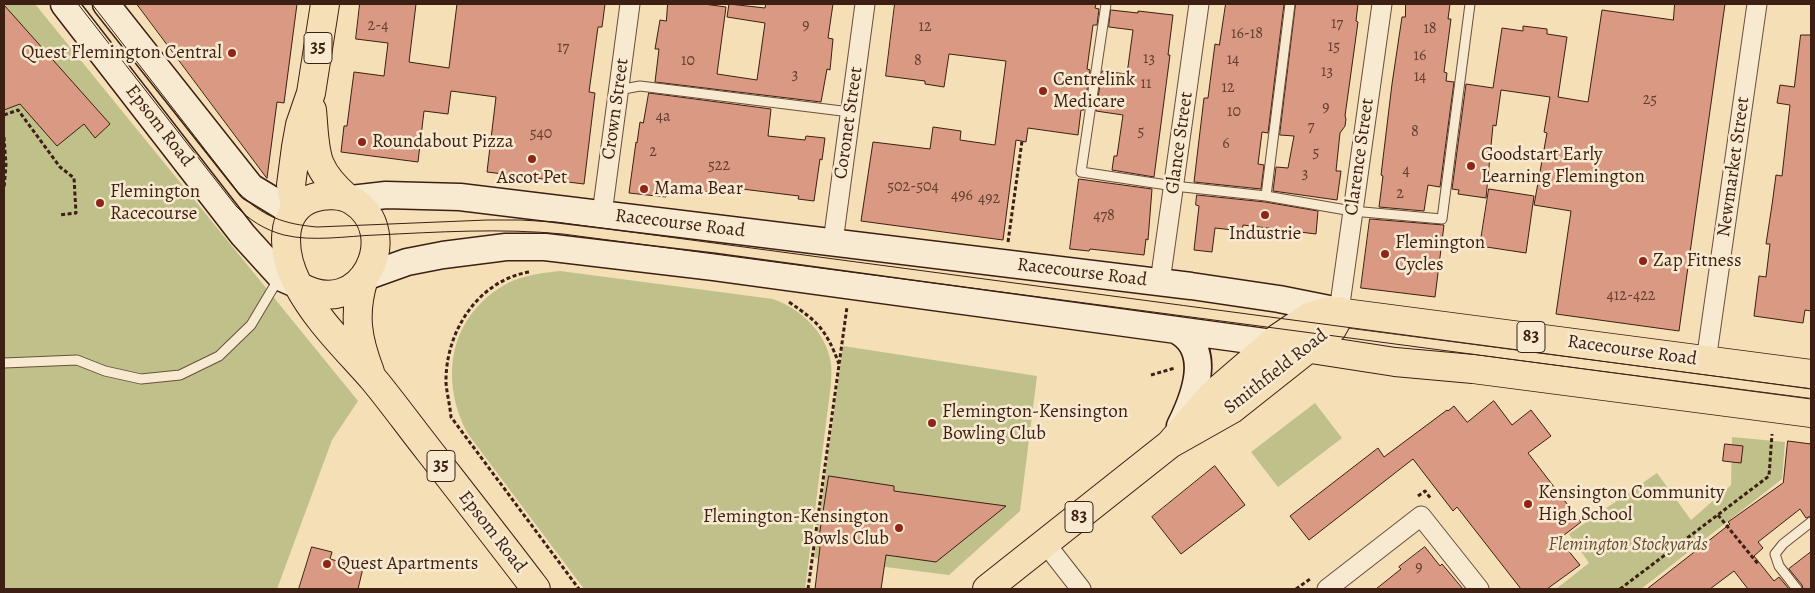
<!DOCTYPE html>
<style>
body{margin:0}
#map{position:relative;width:1815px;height:593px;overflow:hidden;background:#f4dfb7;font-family:Alegreya,serif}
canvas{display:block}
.frame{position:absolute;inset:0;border:5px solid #3d1f13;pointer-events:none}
</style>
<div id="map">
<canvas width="1815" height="593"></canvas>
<div class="frame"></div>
</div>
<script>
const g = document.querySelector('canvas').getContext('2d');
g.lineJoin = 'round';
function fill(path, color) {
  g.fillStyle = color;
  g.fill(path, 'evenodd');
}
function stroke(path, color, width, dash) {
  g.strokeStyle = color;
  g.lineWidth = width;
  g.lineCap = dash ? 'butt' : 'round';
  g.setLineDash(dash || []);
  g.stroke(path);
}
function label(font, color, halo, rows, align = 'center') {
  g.font = font + ' Alegreya,serif';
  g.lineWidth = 5;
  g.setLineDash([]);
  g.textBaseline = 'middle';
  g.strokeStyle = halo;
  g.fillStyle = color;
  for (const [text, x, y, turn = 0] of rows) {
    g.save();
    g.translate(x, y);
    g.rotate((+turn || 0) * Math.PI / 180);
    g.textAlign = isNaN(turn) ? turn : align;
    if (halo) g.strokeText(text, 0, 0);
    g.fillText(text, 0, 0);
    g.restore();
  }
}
fill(new Path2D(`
 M4,4H35L358,401L332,440L277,589H4Z
 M560,271L773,299C801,309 827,333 831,364C832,370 831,377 831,384L805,589H584L468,434C438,378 450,314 508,283C524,275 543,273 560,271Z
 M843,346L1037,376L1020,511L949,575L814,558Z
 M1315,403L1342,438L1278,487L1251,452Z
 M1732,437L1785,442L1782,479L1641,589H1556L1589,563L1569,534L1657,473L1691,520L1731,485Z`), '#c0c08b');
const building = new Path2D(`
 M137,4H297L284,103L277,102L267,178Z
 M360,4H416L409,62L449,68L457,4H605L602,27H598L589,92L595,93L584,184L487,172L496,97L451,91L448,114L424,111L418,162L341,152L344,126H347L354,72L384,76L388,43L356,39Z
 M668,4H704L726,7L717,74L757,80L765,23L727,17L729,4L765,8L766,4H833L828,38L833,39L830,70L827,69L821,102L655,82L659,49H655L660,20L666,21Z
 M895,4H1096L1095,8L1099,9L1097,25H1093L1087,69L1090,70L1084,110H1081L1078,135L1028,128L1026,142L1016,140L1003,240L861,221L873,142L930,149L933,127L961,131L960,140L995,145L1006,61L949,54L944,87L925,84V81L886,76Z
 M1226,4H1284L1268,133L1262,132L1258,164L1264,165L1261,189L1194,182L1204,98H1208L1215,44L1219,45Z
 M1296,4H1358L1356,21L1358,22L1345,116L1346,119L1345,126L1340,133L1336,171H1341L1337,200L1273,191L1276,167L1288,168L1294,136L1280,135Z
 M1406,4H1450L1448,19H1451L1444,72L1447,73L1446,81L1454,82L1440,187L1428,185L1424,211L1379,207L1383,176L1381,175L1392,84L1402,17H1405Z
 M1675,4H1725L1679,331L1556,314L1571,211L1534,205L1547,133L1544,132L1550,97L1501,90L1496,126L1493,125L1486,198L1458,194L1459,190L1452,189L1466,84L1493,88L1502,28L1523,31V26L1547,29V34L1567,37L1558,97L1588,102L1602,10L1673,20Z
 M4,5L110,124L95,138L84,124L57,146L20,104L4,110Z
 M1111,10L1138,13V11L1173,15L1168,55H1170L1154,177L1112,170L1114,156H1117L1123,115L1096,111L1102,71L1127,74L1133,30L1109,27Z
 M1801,35H1811V311L1805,310L1803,323L1754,316L1759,276L1766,277L1770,244H1766L1772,205L1776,175L1782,176L1790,105L1777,103L1780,85L1794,87Z
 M649,93L771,109L768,136L805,140L806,136L825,138L822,160L820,159L814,201L798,199L799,196L742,189L741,194L738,193V195L667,187L666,197L629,193L636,142L637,143L640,122L643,123Z
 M1079,179L1152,189L1148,240L1146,239L1144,255L1090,249L1089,251L1070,249Z
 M1489,189L1534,196L1526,253L1480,246Z
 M1197,195L1265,202L1318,211L1316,234L1243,225L1242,231L1215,228L1212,252L1194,250L1199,206L1196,205Z
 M1370,219L1444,225L1435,297L1361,288Z
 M1494,401L1512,425L1531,410L1551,436L1528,453L1581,522L1559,539L1580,565L1547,589H1521L1457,507L1453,511L1413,459L1309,540L1290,516L1378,448L1384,457L1447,410L1448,411L1454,406L1467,422Z
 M1788,441L1811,444V516L1806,518L1800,509L1758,542L1763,548L1754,556L1774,581L1779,577L1789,589H1748L1734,571L1710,589H1647L1730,524L1728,522L1783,483Z
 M1725,444L1743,446L1741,463L1723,461Z
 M1215,466L1245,505L1181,554L1152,517Z
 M829,476L894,486V491L1006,506L936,562L886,555L881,589H815L820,547L818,546Z
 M312,547L332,552L330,559L363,568L358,589H299Z
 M1425,547L1440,566L1442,564L1463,589H1376L1401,569L1399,567Z
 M1811,552V589H1803L1802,585L1789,569Z`);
fill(building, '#d99982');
stroke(building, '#3d1f13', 1);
const lane = new Path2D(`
 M1106,4L1081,172L1174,186L1266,196L1352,211L1442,219L1470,4
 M618,90L640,86L850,112
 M1266,196L1290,4
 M4,363L77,360L105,371L141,379L180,375L219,356L251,325L279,278
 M1797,589L1779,566L1775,554L1783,544L1811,522`);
const street = new Path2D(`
 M602,214L630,4
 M833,242L865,4
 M1160,282L1199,4
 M1339,311L1382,4
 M1706,361L1757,4
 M1045,543L1081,589
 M1327,589L1421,516L1479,589`);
const secondary = new Path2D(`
 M64,4L243,235L282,278L298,285
 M106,4L251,187L292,212
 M351,199L386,195L460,197L1191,286L1279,299L1339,311
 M365,277L407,262L443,255L506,247H545L714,267L1272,343
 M1176,330C1214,349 1194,398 1180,426`);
const primary = new Path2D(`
 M312,110C316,153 312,167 347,198
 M295,208L291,185L296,147L300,125L311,93L325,4
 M364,278C353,314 357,338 370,372
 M299,286C363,323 403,232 353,201C342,194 325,194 313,198C277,210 283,255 297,283C316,320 347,349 374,380C393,403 411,428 430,452C465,497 501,543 536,589`);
const highway = new Path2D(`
 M1272,343L1395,362L1473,369L1811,413
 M1170,444L1213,394L1278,338L1309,317L1329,311L1811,374
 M987,589L1170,444L1232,409L1309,348L1332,329L1336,322L1339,311`);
stroke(lane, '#6b4f3c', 11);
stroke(street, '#6b4f3c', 21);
stroke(secondary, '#3d1f13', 29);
stroke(primary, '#3d1f13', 30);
stroke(highway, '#3d1f13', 30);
stroke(new Path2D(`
 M4,115L18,110L60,167L74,178L76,213L59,215
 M4,137L6,165L4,189
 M1008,242L1022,141
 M529,272C477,281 445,333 446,383C447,394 450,406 451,417L579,589
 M789,302C818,322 826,329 839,364
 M1151,375L1175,368
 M1418,496L1425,491L1431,499
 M1718,515L1758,564
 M808,589L847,307
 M1296,589L1310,579
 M1620,589L1769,476L1772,434`), '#3d1f13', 3, [4, 2.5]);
stroke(lane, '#f8ead0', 9);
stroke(street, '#f8ead0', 19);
stroke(secondary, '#f8ead0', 26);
stroke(primary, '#f4dfb7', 28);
stroke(highway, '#f4dfb7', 28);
stroke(new Path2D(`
 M78,4L236,206C249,220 265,230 284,235C313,242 347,236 376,235C438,232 500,228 563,234L1811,399
 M92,4L238,192C263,217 284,224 317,227L487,220H520L556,222L1811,389`), '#3d1f13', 1);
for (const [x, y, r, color] of [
 [232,53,5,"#8f2418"],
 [1043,91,5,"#8f2418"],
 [362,142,5,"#8f2418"],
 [532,159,5,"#8f2418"],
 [1471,166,5,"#8f2418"],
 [644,189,5,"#8f2418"],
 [100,203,5,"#8f2418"],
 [1265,215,5,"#8f2418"],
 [1385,254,5,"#8f2418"],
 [1643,261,5,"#8f2418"],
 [932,423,5,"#8f2418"],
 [1528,504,5,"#8f2418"],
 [899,528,5,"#8f2418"],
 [327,564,5,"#8f2418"]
]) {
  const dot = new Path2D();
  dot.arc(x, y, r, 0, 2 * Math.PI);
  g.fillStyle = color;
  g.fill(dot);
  stroke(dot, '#f8ead0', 2);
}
label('16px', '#643e2f', null, [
 ["17",1337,24],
 ["2-4",378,26],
 ["9",806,26],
 ["12",925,27],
 ["18",1430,29],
 ["16-18",1247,34],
 ["15",1334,47],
 ["17",563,48],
 ["16",1420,56],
 ["13",1149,59],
 ["14",1233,60],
 ["10",688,61],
 ["8",918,61],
 ["13",1327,72],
 ["3",795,75],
 ["14",1420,77],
 ["11",1146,84],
 ["12",1228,88],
 ["25",1650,100],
 ["9",1326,108],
 ["10",1234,112],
 ["4a",663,117],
 ["7",1311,127],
 ["5",1141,132],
 ["8",1415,132],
 ["540",541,134],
 ["6",1226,144],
 ["2",653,152],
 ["5",1316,153],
 ["522",719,166],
 ["4",1406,171],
 ["3",1305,174],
 ["502-504",913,187],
 ["2",1400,194],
 ["496",962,196],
 ["492",989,199],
 ["478",1104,216],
 ["412-422",1631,296],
 ["9",1419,568]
]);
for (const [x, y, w] of [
 [318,48,28],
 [1531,337,28],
 [441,466,28],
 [1079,517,28]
]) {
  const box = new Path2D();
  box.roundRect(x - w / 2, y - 15.5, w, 31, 4);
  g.fillStyle = '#f8ead0';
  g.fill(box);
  stroke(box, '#3d1f13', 1);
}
label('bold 18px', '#3d1f13', null, [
 ["35",318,48],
 ["83",1531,337],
 ["35",441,466],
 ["83",1079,517]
]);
label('19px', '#3d1f13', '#f8ead0', [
 ["Quest Flemington Central",222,53,"right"],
 ["Centrelink",1053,80],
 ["Medicare",1053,102],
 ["Roundabout Pizza",372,142],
 ["Goodstart Early",1481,155],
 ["Learning Flemington",1481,177],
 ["Ascot Pet",532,178,"center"],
 ["Mama Bear",654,189],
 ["Flemington",110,192],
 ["Racecourse",110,214],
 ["Industrie",1265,234,"center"],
 ["Flemington",1395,243],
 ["Cycles",1395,265],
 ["Zap Fitness",1653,261],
 ["Flemington-Kensington",942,412],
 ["Bowling Club",942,434],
 ["Kensington Community",1538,493],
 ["High School",1538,515],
 ["Flemington-Kensington",889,517,"right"],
 ["Bowls Club",889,539,"right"],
 ["Quest Apartments",337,564]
], 'left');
label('19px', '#3d1f13', '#f8ead0', [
 ["Crown Street",616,109,-82],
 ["Coronet Street",849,123,-82],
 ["Epsom Road",159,126,52],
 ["Glance Street",1180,143,-82],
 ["Clarence Street",1360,157,-82],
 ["Newmarket Street",1734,167,-82],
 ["Racecourse Road",680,224,7],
 ["Racecourse Road",1082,273,7],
 ["Racecourse Road",1632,351,8],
 ["Smithfield Road",1276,372,-38],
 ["Epsom Road",492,532,52]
]);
label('italic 19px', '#644f37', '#f8ead0', [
 ["Flemington Stockyards",1628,545]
]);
</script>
